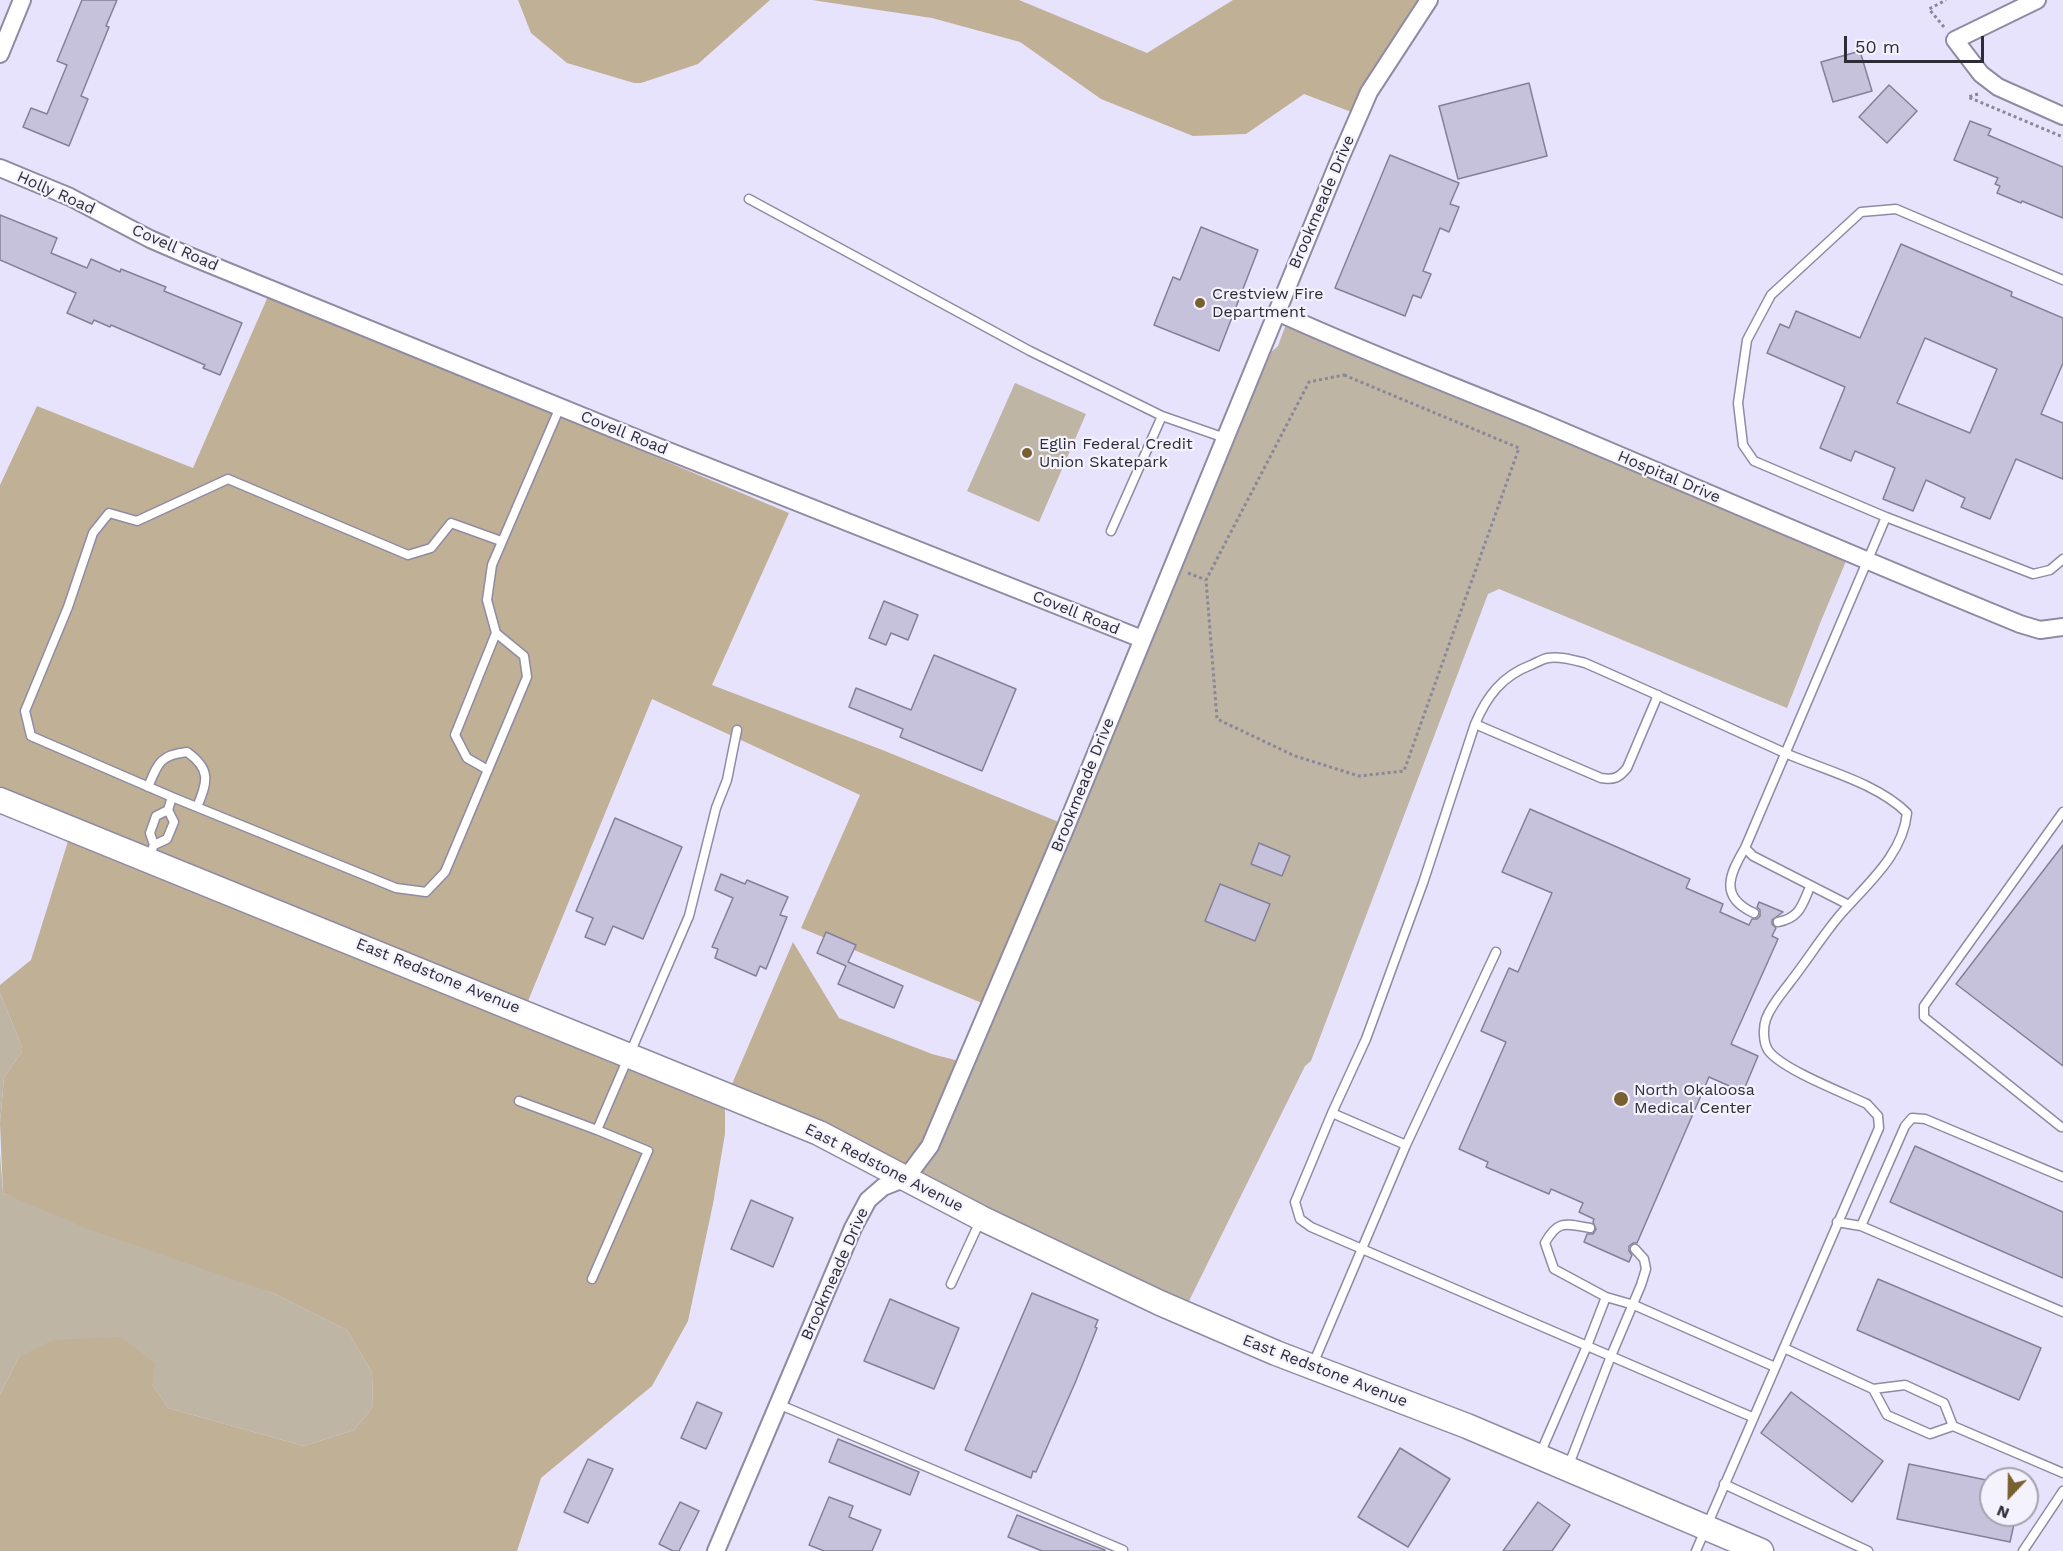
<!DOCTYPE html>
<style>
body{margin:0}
#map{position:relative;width:2063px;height:1551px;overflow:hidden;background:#e7e3fd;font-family:"Work Sans",sans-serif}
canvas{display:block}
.north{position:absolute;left:1979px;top:1467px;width:60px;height:60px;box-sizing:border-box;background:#f4f2fd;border:2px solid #a5a3ad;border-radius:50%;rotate:202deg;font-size:16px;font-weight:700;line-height:24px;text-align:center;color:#2e2c36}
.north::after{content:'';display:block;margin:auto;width:21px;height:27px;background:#796031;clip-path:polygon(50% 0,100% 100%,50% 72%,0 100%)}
.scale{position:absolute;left:1844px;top:36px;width:140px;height:27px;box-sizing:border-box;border:3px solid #2e2c36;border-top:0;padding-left:8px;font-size:18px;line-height:21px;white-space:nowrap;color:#2e2c36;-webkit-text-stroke:4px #f4f2fd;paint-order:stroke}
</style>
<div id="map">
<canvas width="2063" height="1551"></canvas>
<div class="north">N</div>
<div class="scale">50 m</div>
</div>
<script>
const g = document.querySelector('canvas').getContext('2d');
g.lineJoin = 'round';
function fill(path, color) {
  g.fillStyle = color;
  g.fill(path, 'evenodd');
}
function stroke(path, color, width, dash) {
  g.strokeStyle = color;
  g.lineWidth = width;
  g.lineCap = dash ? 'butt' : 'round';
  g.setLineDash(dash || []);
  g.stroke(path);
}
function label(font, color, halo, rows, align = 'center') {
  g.font = font + ' "Work Sans",sans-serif';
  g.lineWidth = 4.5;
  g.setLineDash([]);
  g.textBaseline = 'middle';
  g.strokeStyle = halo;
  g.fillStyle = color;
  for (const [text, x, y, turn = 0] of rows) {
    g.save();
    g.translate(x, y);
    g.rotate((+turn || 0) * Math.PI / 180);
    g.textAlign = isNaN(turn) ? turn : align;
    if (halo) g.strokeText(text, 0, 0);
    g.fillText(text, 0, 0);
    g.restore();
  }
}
fill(new Path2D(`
 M1286,324L1849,554L1821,621L1787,708L1499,589L1488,594L1311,1061L1305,1066L1188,1303L984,1207L924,1175L1271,352L1278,346Z
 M1015,383L1086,414L1039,522L967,491Z
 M0,993L22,1047V1052L4,1077L0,1123Z
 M0,1153L3,1193L275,1294L347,1330L372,1372L373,1407L354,1430L304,1446L168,1408L152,1384L19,1357L0,1394Z`), '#bfb5a5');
fill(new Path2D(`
 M518,0H770L698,64L641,83H634L567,63L531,33Z
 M812,0H1019L1147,53L1233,0H1422L1362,116L1304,94L1246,134L1193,136L1101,99L1020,42L932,18Z
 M269,294L789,513L712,685L885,751L1071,827L994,1008L801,928L860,795L652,699L528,1001L55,810L0,789V485L37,406L193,468Z
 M69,838L725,1105V1134L713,1204L688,1321L652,1386L541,1478L517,1551H0V1394L19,1357L53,1340L121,1337L155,1363L152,1384L168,1408L304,1446L354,1430L373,1407L372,1372L347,1330L275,1294L88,1229L3,1193L0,1123L4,1077L22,1052V1047L0,993V985L31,960Z
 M793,942L839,1018L932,1054L970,1064L924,1175L824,1123L732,1084Z`), '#c0b096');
const building = new Path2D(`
 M82,0H117L106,26L109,27L81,96L88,99L69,146L23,127L31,108L47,114L67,65L57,61Z
 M1860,51L1872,91L1833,102L1821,62Z
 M1529,83L1547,156L1458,179L1439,106Z
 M1889,85L1917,111L1887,143L1859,117Z
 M1970,121L1991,129L1988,135L2063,167V218L2022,201L2021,203L1997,193L2000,186L1995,184L1998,178L1954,160Z
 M1390,155L1459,183L1450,204L1459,207L1449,232L1440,228L1423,271L1431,274L1421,298L1413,295L1405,316L1335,288Z
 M0,215L57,238L51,253L87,268L91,259L120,272L121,269L166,287L164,291L242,323L220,375L203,368L205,365L111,325L110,327L94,320L92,324L67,313L76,293L0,260Z
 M1201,227L1258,250L1219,351L1154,325L1173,277L1180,280Z
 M1901,244L2012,292L2011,296L2063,318V363L2041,414L2063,423V479L2016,459L1990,519L1961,507L1965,498L1926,480L1913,511L1883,499L1895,468L1855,451L1851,461L1820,448L1845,387L1767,353L1780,324L1789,328L1796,311L1860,338ZM1925,338L1997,369L1970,433L1897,403Z
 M884,601L918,615L908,640L891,633L886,645L869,638Z
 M934,655L1016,689L982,771L900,737L903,729L849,707L856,688L911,710Z
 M1530,809L1690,879L1686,888L1723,904L1720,912L1749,925L1752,919H1757L1760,916V910L1757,907L1759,902L1783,912L1772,920V924L1776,928L1772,936L1778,939L1731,1044L1758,1056L1743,1092L1709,1077L1637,1243H1633L1629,1246V1251L1632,1255L1629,1262L1584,1242L1587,1234H1593L1596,1229L1593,1222L1594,1219L1579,1212L1583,1203L1551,1189L1549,1194L1486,1167L1488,1162L1459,1149L1506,1042L1481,1031L1509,968L1518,972L1552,893L1502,872Z
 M615,818L682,847L643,939L613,926L605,945L585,937L593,918L576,911Z
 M1259,843L1290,856L1282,876L1251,864Z
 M2063,845V1066L1956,984Z
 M721,874L745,884L747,880L788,897L780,915L787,917L766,969L760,966L756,976L715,958L718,949L712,947L733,898L715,890Z
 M1220,884L1270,904L1255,941L1205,921Z
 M826,932L856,945L848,962L903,986L894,1008L838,984L846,966L817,953Z
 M1915,1146L2063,1212V1278L1890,1202Z
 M751,1200L793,1218L773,1267L731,1249Z
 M1878,1279L2041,1348L2019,1400L1857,1330Z
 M1032,1293L1098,1320L1095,1327L1097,1328L1075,1383L1036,1472L1033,1471L1031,1478L965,1450Z
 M890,1299L959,1328L934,1389L864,1361Z
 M1791,1392L1883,1461L1852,1502L1761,1433Z
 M697,1402L722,1413L706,1449L681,1438Z
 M838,1439L919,1472L910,1495L829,1462Z
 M1400,1448L1450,1479L1408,1547L1358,1517Z
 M588,1459L613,1469L588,1523L564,1512Z
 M1909,1464L1991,1481V1515H2016L2010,1542L1897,1519Z
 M829,1497L853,1506L849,1517L881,1530L872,1551H824L809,1545Z
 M680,1502L699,1511L679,1551H673L659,1544Z
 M1538,1502L1570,1525L1552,1551H1503Z
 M1017,1515L1105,1550V1551H1042L1008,1537Z`);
fill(building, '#c6c2dc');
stroke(building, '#848098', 1.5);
const lane = new Path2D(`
 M749,199L1030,351L1162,416L1225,438
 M2063,280L1896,209L1861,212L1771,295L1747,340L1738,403L1743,445L1754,461L1886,517L2033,574L2050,570L2063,559
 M1111,531L1162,416
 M1475,724L1601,778C1614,780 1619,778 1627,768L1658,695
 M488,770L467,758L455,735L496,633
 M148,787C158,763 160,755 187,752C211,769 208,781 197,807
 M172,797L31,736L25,711L68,607L93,533L109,513L137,521L228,479L408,555L431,548L451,523L501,541
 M154,845L150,833L156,816L168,810
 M1745,848C1729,875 1719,897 1754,913
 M148,859L154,845L167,839L174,822L168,810L172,797L396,888L426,892L445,872L527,677L524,656L496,633L487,600L492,565L560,407
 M1849,905L1753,856L1745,848L1886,517
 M1778,922C1800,918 1802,905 1810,887
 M519,1101L597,1130L689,916L716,808L727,780L737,730
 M1332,1113L1406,1145
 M2061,1127L1924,1017V1006L2063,812
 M1837,1222L1861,1226L1905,1126L1912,1118L1925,1119L2063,1177
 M1861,1226L2063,1312
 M1590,1228C1566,1224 1558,1219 1545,1243L1554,1269L1606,1297L1634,1305L1775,1367
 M592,1279L648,1151L597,1130
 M951,1284L981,1219
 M1784,1348L1873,1389L1905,1385L1944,1403L1953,1426
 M1313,1364L1406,1145L1496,952
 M1873,1389L1887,1415L1930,1434L1953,1426L2063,1473
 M778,1404L1123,1550
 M1540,1454L1587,1346L1606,1297
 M1568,1467L1611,1356L1641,1285L1646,1269L1644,1259L1635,1249
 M1724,1484L1868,1551
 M1696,1551L1879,1128L1878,1116L1867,1104C1844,1093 1781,1069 1768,1050C1763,1042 1763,1027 1766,1019C1771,1005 1783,992 1791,981C1808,959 1823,935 1840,915C1866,885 1903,855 1907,813C1877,783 1824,770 1785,753C1718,723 1652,692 1585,663C1573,660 1560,656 1548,658C1542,659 1536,663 1531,665C1502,676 1487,696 1475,724L1423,883L1366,1039L1332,1113L1295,1202L1300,1219L1311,1227L1752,1417
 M2023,1551L2063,1491`);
const street = new Path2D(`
 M2037,0L1955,40L1981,74L1998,87L2063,116
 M0,54L22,0
 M0,168L70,197L150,239L187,255L653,445L1142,639
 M1277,312C1362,351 1449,384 1536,420C1697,488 1858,558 2020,624L2040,630L2063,627
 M716,1551L853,1228L868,1200L883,1187L906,1178L930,1146L1065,829L1339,161L1369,92L1429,0`);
const secondary = new Path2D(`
 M0,800L819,1133L981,1218L1160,1303L1276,1353L1467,1426L1761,1551`);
stroke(lane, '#8f8ba3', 11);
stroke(street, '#8f8ba3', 20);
stroke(secondary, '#8f8ba3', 27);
stroke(new Path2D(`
 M1944,27L1929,9L1946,0
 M1978,94L1968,97L2063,137
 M1344,375L1519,448L1404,771L1359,776L1295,756L1217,719L1206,580L1309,382Z
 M1188,573L1206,580`), '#8a8798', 3, [3, 3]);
stroke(lane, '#fff', 8);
stroke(street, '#fff', 16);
stroke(secondary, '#fff', 24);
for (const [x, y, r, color] of [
 [1200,303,6,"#796031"],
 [1027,453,6,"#796031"],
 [1621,1099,8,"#796031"]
]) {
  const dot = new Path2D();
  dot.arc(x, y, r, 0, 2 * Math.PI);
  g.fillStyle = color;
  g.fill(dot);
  stroke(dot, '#f4f2fd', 2);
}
label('16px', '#2e2c36', '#f4f2fd', [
 ["Holly Road",56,193,24],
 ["Brookmeade Drive",1322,202,-67],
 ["Covell Road",175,248,24],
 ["Covell Road",624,433,22],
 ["Hospital Drive",1669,477,23],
 ["Covell Road",1076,613,22],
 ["Brookmeade Drive",1083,785,-68],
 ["East Redstone Avenue",438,976,22],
 ["East Redstone Avenue",884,1168,27],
 ["Brookmeade Drive",835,1274,-66],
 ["East Redstone Avenue",1325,1371,21]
]);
label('16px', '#2e2c36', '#f4f2fd', [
 ["Crestview Fire",1212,294],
 ["Department",1212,312],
 ["Eglin Federal Credit",1039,444],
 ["Union Skatepark",1039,462],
 ["North Okaloosa",1634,1090],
 ["Medical Center",1634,1108]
], 'left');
</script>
